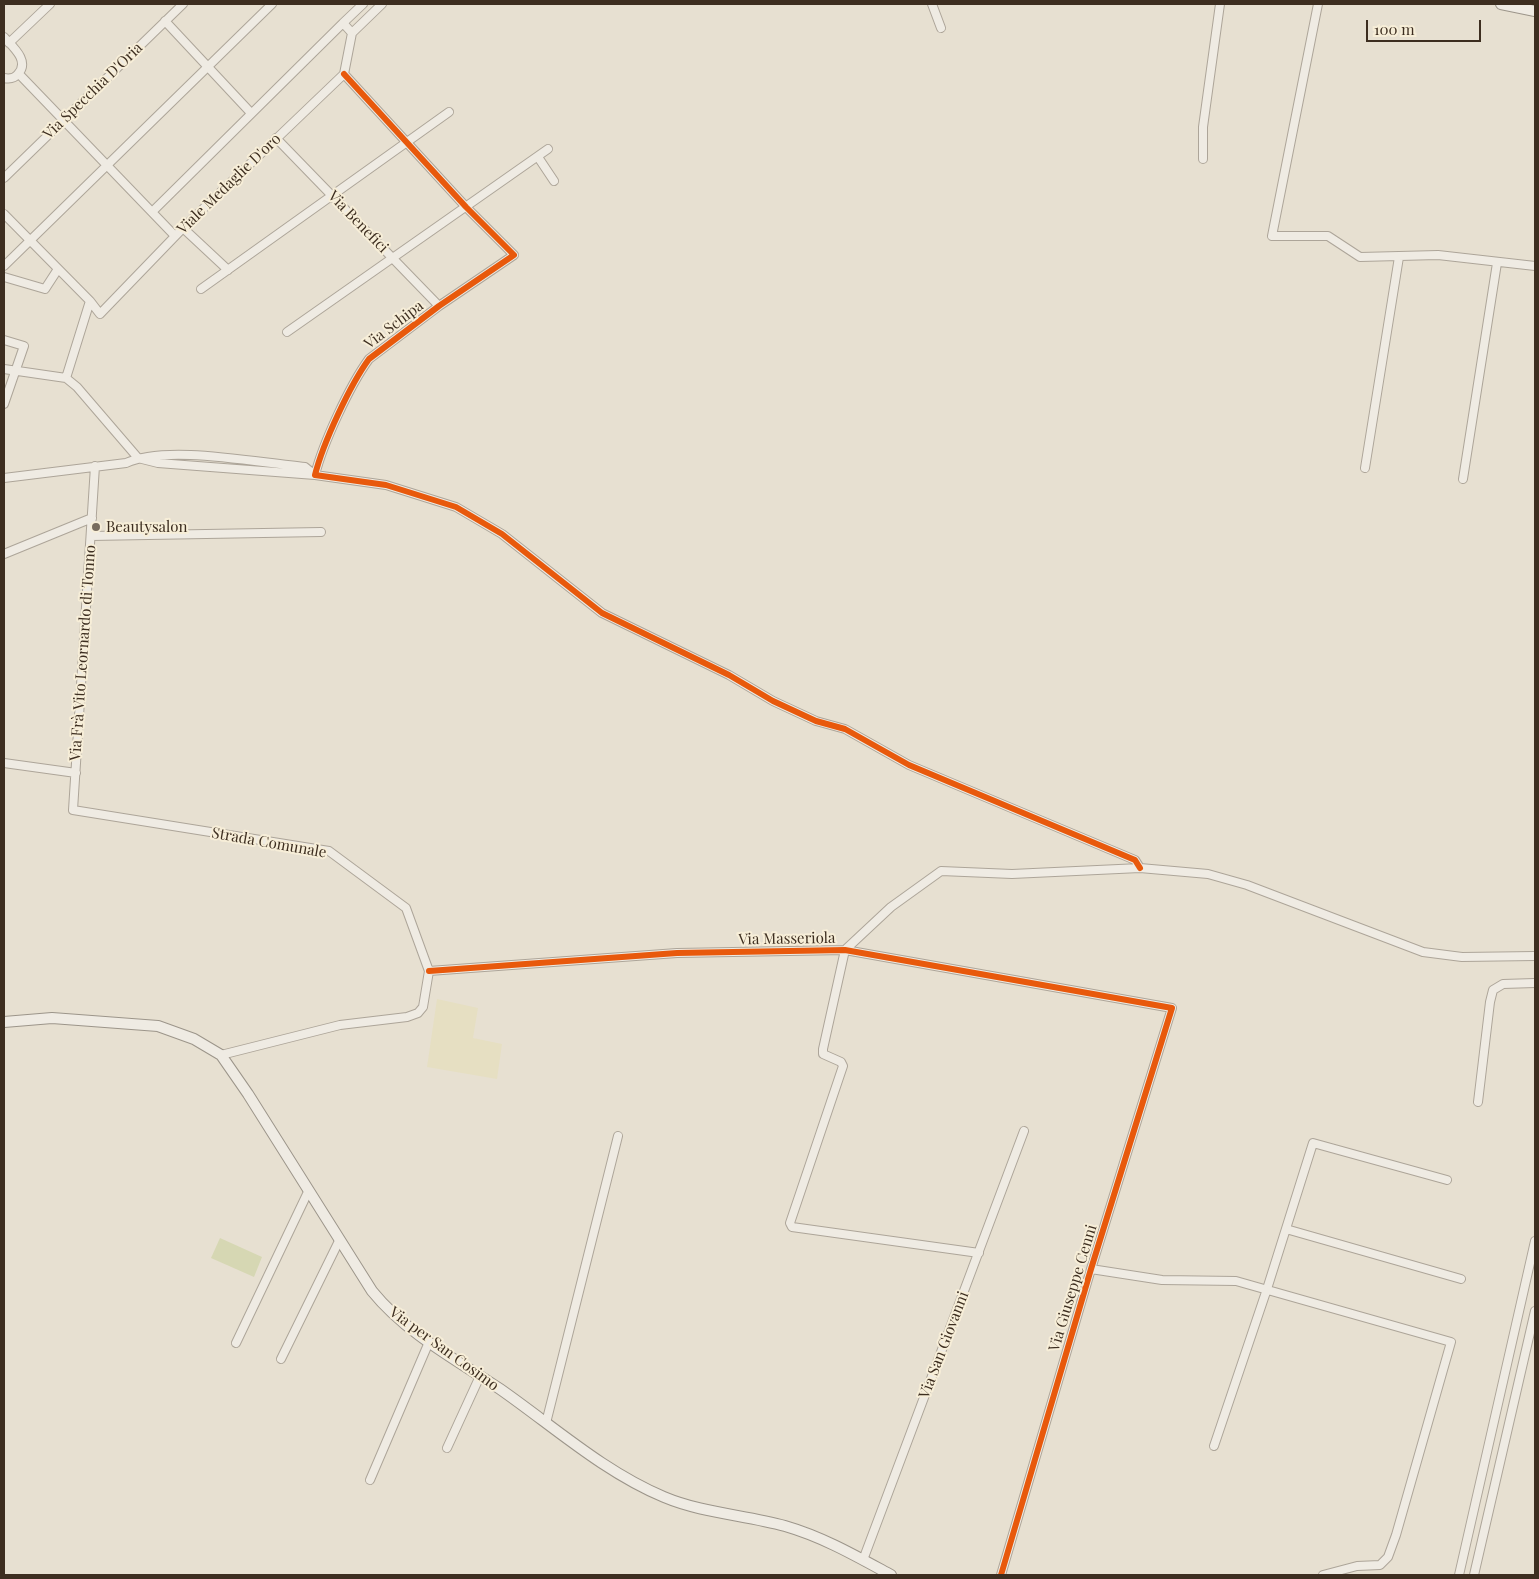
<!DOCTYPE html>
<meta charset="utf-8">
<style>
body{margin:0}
#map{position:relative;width:1539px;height:1579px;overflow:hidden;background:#e7e0d1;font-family:"Playfair Display",serif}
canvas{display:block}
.frame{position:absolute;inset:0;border:5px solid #3d2e20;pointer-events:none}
.scale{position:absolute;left:1366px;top:20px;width:115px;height:22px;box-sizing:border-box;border:2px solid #3d2e20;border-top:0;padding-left:6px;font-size:15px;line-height:18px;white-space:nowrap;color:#3d2e20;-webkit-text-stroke:4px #f7eed8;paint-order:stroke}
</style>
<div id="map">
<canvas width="1539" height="1579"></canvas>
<div class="frame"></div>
<div class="scale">100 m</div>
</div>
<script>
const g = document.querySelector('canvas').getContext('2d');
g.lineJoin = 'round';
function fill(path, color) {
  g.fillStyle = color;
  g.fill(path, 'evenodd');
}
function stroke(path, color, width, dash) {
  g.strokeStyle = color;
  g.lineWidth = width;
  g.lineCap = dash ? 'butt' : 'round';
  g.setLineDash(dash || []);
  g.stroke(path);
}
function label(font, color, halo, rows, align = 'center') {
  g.font = font + ' "Playfair Display",serif';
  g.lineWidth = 4;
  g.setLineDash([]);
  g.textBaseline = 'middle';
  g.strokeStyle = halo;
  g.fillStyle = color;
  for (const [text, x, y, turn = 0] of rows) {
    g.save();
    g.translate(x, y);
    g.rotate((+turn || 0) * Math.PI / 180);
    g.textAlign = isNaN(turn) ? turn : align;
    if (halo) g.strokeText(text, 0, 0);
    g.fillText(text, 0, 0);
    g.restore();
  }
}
fill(new Path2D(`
 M437,999L478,1008L473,1038L502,1044L497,1079L427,1067Z`), '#e6dfc2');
fill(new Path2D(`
 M220,1238L262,1257L254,1277L211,1258Z`), '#d6d7b3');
const street = new Path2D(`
 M932,4L941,28
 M1318,4L1272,236H1328L1360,257L1438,255L1535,266
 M165,21L251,113
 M352,33L343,23L363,4
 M4,37C13,47 30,61 18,74C14,79 9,79 4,78
 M9,43L50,4
 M19,74L175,236
 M344,74L466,207L514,255L439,306L369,359C350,385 323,443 315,475L386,485L456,507L502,534L602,613L729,675L773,701L816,721L845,729L909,765L1135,860L1140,868
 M276,138L439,306
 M538,157L554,181
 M1203,159V127L1220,4
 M4,178L183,4
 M152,212L343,23
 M4,214L90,301L66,378
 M183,228L228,270
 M4,266L272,4
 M4,277L45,289L58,269
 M201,289L449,112
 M90,301L100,314L183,228L344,74L352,33L382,4
 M287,332L548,149
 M4,340L24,346L4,404
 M4,369L66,378L77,387L138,458L158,463L315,475L305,467C258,463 167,444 126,463L4,478
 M95,466L73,810L329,851L406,908L429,971L423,1007L418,1013L407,1017L340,1025L221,1055
 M1365,468L1399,257
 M1463,479L1497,263
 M91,536L321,532
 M4,554L92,518
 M4,763L76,773
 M429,971L677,953L845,950L1172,1008L1091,1269L1001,1575
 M1478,1102L1490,1002L1493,990L1503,984L1535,983
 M1286,1229L1461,1279
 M979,1253L792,1227L790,1223L843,1066L841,1062L823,1054V1049L845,950L891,907L941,871L1012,874L1140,868L1208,874L1247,885L1423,952L1462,957L1535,956
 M1091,1269L1162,1280L1236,1281L1451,1342L1396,1535L1388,1557L1380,1565L1357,1566L1323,1575
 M236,1343L308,1192
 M281,1359L339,1241
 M546,1423L618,1136
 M1214,1446L1267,1289L1313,1143L1447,1180
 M447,1448L480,1376
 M370,1480L429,1342
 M863,1560L1024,1131
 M1459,1575L1535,1241
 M1474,1575L1535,1311`);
const secondary = new Path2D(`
 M1501,4L1535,11
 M4,1022L52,1018L158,1026L194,1039L221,1055L248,1094L372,1291C406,1333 455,1359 500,1389C553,1426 604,1472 664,1497C702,1513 745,1515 785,1526C823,1537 856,1556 891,1575`);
stroke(street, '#ada599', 10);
stroke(secondary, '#9c958a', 12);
stroke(street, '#efebe3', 8);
stroke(secondary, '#efebe3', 10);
stroke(new Path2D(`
 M344,74L466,207L514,255L439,306L369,359C350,385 323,443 315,475L386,485L456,507L502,534L602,613L729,675L773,701L816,721L845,729L909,765L1135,860L1140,868
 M429,971L677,953L845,950L1172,1008L1091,1269L1001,1575`), '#e8590c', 6);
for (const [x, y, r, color] of [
 [96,527,5,"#786c5e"]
]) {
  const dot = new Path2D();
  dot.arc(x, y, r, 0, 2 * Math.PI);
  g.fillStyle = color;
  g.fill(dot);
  stroke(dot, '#f7eed8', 2);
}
label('15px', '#3d2e20', '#f7eed8', [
 ["Via Specchia D'Oria",93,91,-44],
 ["Viale Medaglie D'oro",229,184,-44],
 ["Via Benefici",358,222,46],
 ["Via Schipa",394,325,-37],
 ["Via Frà Vito Leornardo di Tonno",83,653,-86],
 ["Strada Comunale",269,843,10],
 ["Via Masseriola",787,939,-1],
 ["Via Giuseppe Cenni",1073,1288,-73],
 ["Via San Giovanni",944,1345,-69],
 ["Via per San Cosimo",444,1349,36]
]);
label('15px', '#3d2e20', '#f7eed8', [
 ["Beautysalon",106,527]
], 'left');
</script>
